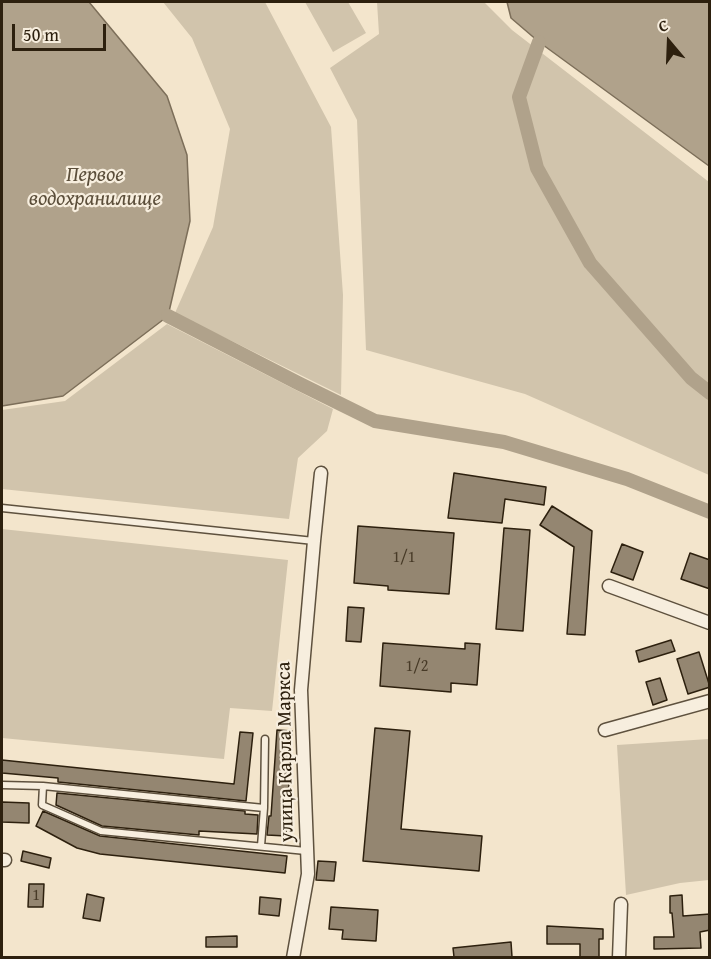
<!DOCTYPE html>
<meta charset="utf-8">
<style>
body{margin:0}
#map{position:relative;width:711px;height:959px;overflow:hidden;background:#f3e5cc;font-family:"Gentium Book Plus",serif}
canvas{display:block}
.frame{position:absolute;inset:0;border:3px solid #2d200e;pointer-events:none}
.north{position:absolute;left:639px;top:12px;width:60px;height:60px;-webkit-text-stroke:4px #f7eede;paint-order:stroke;rotate:341deg;font-size:16px;font-weight:700;line-height:24px;text-align:center;color:#2d200e}
.north::after{content:'';display:block;margin:auto;width:21px;height:27px;background:#2d200e;clip-path:polygon(50% 0,100% 100%,50% 72%,0 100%)}
.scale{position:absolute;left:12px;top:24px;width:94px;height:27px;box-sizing:border-box;border:3px solid #2d200e;border-top:0;padding-left:8px;font-size:18px;line-height:21px;white-space:nowrap;color:#2d200e;-webkit-text-stroke:4px #f7eede;paint-order:stroke}
</style>
<div id="map">
<canvas width="711" height="959"></canvas>
<div class="frame"></div>
<div class="north">С</div>
<div class="scale">50 m</div>
</div>
<script>
const g = document.querySelector('canvas').getContext('2d');
g.lineJoin = 'round';
function fill(path, color) {
  g.fillStyle = color;
  g.fill(path, 'evenodd');
}
function stroke(path, color, width, dash) {
  g.strokeStyle = color;
  g.lineWidth = width;
  g.lineCap = dash ? 'butt' : 'round';
  g.setLineDash(dash || []);
  g.stroke(path);
}
function label(font, color, halo, rows, align = 'center') {
  g.font = font + ' "Gentium Book Plus",serif';
  g.lineWidth = 4.5;
  g.setLineDash([]);
  g.textBaseline = 'middle';
  g.strokeStyle = halo;
  g.fillStyle = color;
  for (const [text, x, y, turn = 0] of rows) {
    g.save();
    g.translate(x, y);
    g.rotate((+turn || 0) * Math.PI / 180);
    g.textAlign = isNaN(turn) ? turn : align;
    if (halo) g.strokeText(text, 0, 0);
    g.fillText(text, 0, 0);
    g.restore();
  }
}
fill(new Path2D(`
 M163,2H265L331,127L343,295L341,395L175,313L213,227L230,129L192,38Z
 M305,2H348L366,33L333,52Z
 M377,2H484L512,30L709,182V475L525,394L366,350L357,120L330,68L379,34Z
 M167,324L333,409L327,431L298,458L289,519L2,489V410L65,401Z
 M2,529L288,560L272,711L230,708L224,759L2,738Z
 M709,739V880L680,883L626,895L617,745Z`), '#d1c4ac');
const water = new Path2D(`
 M2,2H89L167,96L187,155L190,221L168,316L63,396L2,406Z
 M507,2H709V166L539,42L511,18Z`);
fill(water, '#b0a28b');
stroke(water, '#7c6e59', 1.5);
stroke(new Path2D(`
 M539,42L519,97L537,168L590,263L691,378L710,393
 M168,316L298,383L375,421L504,442L627,479L710,512`), '#b0a28b', 14);
const building = new Path2D(`
 M454,473L546,487L544,505L505,499L502,523L448,518Z
 M552,506L592,531L585,635L567,634L574,547L540,525Z
 M358,526L454,533L449,594L388,590V586L354,583Z
 M504,528L530,530L523,631L496,629Z
 M622,544L643,552L633,580L611,572Z
 M690,553L710,560V589L681,579Z
 M348,607L364,608L361,642L346,641Z
 M671,640L675,651L639,662L636,651Z
 M383,643L465,649V643L480,644L477,685L451,683V692L380,686Z
 M699,652L710,687L688,694L677,659Z
 M660,678L667,700L653,705L646,682Z
 M375,728L410,731L401,829L482,836L479,871L363,861Z
 M277,730L292,731L286,836L267,835L269,816H271Z
 M240,732L253,733L246,801L58,782V778L2,773V760L234,784Z
 M57,793L245,811V814L258,815L257,834L199,831V835L102,826L56,805Z
 M2,802L29,803V823L2,822Z
 M43,811L100,836L287,856L285,873L100,854L77,848L36,826Z
 M23,851L51,858L49,868L21,861Z
 M318,861L336,862L334,881L316,880Z
 M29,884H44L43,907H28Z
 M87,894L104,898L100,921L83,918Z
 M682,895L683,916L710,914V930L700,932L701,948L654,949V937H674L672,913H670V896Z
 M260,897L281,899L279,916L259,914Z
 M331,907L378,910L376,941L342,939L343,930L329,929Z
 M547,926L603,929V939H599V957H580V944H547Z
 M237,936V947H206V937Z
 M511,942L512,957H454L453,948Z`);
fill(building, '#948671');
stroke(building, '#2d200e', 1.5);
const service = new Path2D(`
 M2,508L314,541
 M2,785L43,786L264,808
 M43,786L42,805L101,831L306,851
 M261,846L264,808L265,739`);
const minor = new Path2D(`
 M609,586L710,623
 M605,730L710,701
 M2,860H5
 M293,958L308,874L301,690L314,541L321,473
 M619,958L621,904`);
stroke(service, '#5e513e', 9);
stroke(minor, '#5e513e', 15);
stroke(service, '#f7eede', 6);
stroke(minor, '#f7eede', 12);
label('16px', '#473a27', null, [
 ["1/1",404,558],
 ["1/2",417,667],
 ["1",36,896]
]);
label('20px', '#2d200e', '#f7eede', [
 ["улица Карла Маркса",286,752,-91]
]);
label('italic 21px', '#5b4e3a', '#f7eede', [
 ["Первое",95,176],
 ["водохранилище",95,200]
]);
</script>
